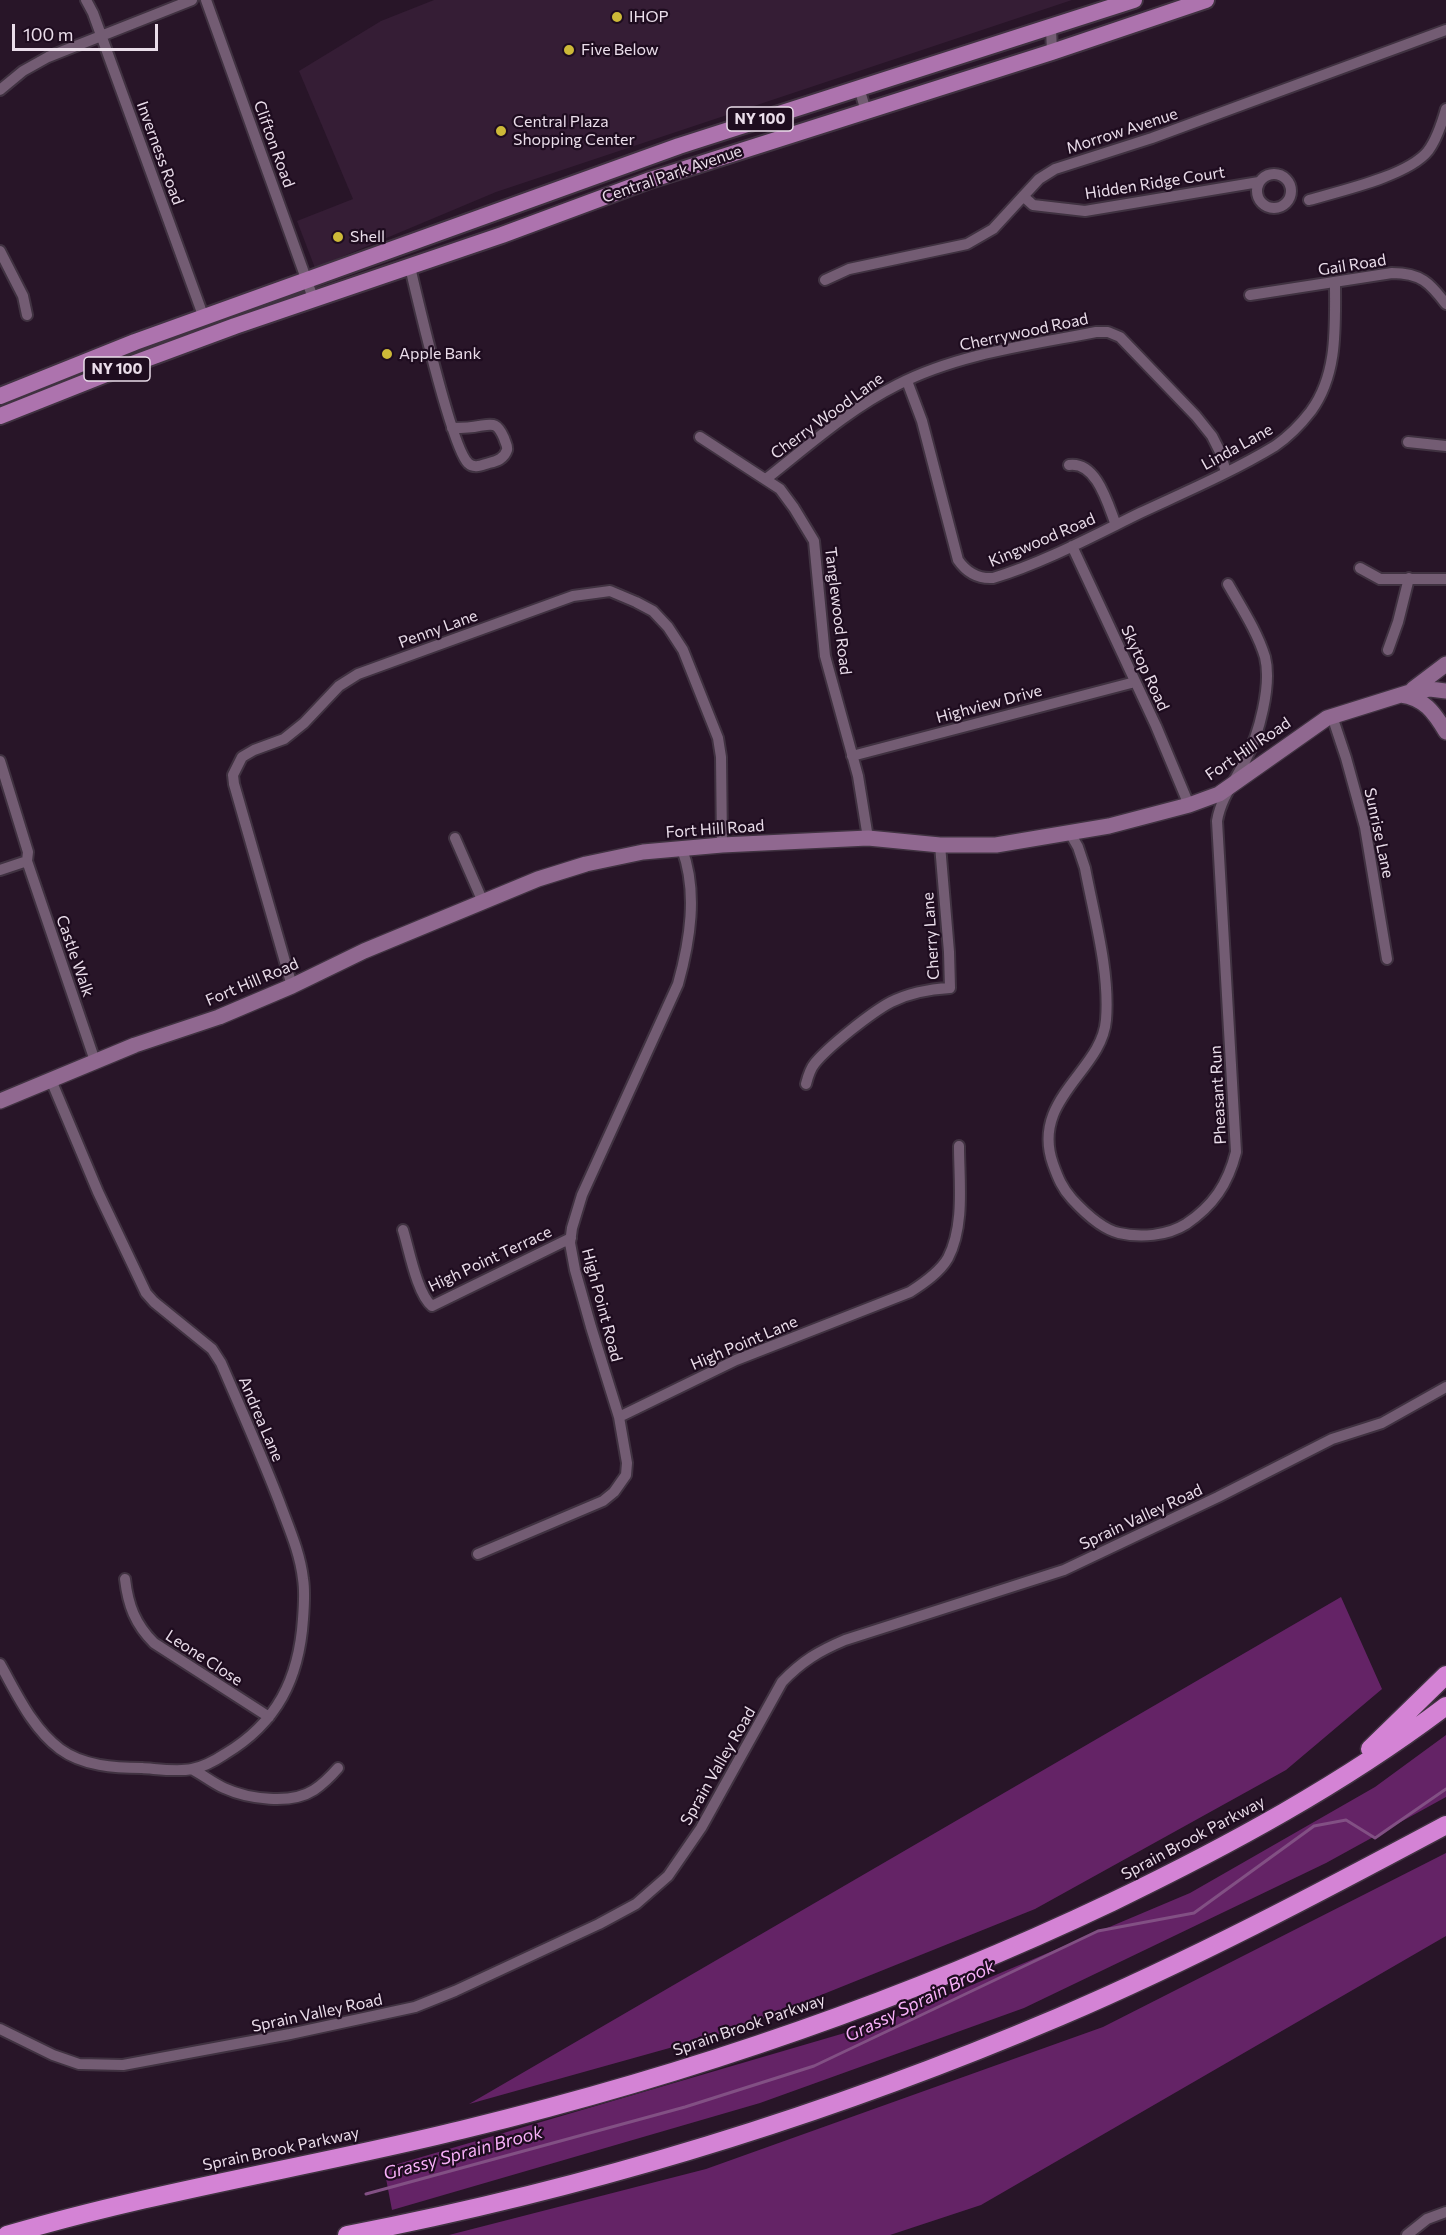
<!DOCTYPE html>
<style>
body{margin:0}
#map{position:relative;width:1446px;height:2235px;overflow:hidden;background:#281528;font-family:Commissioner,sans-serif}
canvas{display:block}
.scale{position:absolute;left:12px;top:24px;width:146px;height:27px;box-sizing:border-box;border:3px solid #eaddea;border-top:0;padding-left:8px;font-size:18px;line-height:21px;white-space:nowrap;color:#eaddea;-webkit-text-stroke:4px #1e0c1f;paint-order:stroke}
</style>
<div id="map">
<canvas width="1446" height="2235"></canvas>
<div class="scale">100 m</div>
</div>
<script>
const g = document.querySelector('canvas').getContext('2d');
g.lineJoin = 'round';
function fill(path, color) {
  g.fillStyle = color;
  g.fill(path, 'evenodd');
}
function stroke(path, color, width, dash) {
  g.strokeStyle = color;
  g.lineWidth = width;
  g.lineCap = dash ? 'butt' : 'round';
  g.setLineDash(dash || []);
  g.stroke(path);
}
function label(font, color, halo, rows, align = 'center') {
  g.font = font + ' Commissioner,sans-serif';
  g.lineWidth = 4.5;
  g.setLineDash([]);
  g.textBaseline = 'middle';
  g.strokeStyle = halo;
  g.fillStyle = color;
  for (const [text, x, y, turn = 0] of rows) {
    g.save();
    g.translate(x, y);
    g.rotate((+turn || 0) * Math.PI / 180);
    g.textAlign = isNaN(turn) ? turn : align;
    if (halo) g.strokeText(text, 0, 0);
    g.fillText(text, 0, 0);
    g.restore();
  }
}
fill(new Path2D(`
 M434,0H1072L496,192L315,268L297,221L353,199L299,71L381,21Z`), '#351d35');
fill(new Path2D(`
 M1341,1597L1382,1689L1286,1770L1035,1909L734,2030L469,2104Z
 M1446,1735V1797L1326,1863L1024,2008L760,2103L392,2210L384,2168L889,2020L1190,1893L1375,1787Z
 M1446,1853V1936L981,2205L890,2235H449L706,2169L1103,2027Z`), '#642366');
stroke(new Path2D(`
 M366,2194L685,2107L814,2066L1098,1931L1194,1913L1314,1826L1346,1820L1375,1838L1446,1789`), '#825084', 3);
const street = new Path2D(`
 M86,0L93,13L204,318
 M206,0L313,298
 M1051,28L1052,52
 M859,88L866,111
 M0,90L23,71L48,57L192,0
 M1257 191a17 17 0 1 1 34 0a17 17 0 1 1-34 0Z
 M1023,196L1033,205L1085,211L1259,182
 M1309,200C1340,191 1408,176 1428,151C1437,139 1442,123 1446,109
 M0,251L23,296L27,315
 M410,267C417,297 452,448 468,463C474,469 482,465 489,463C497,461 504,459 507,450C508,446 505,442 504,438C497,422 493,424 479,426C470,428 461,428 452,428
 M825,280L849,269L967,244L993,229L1039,179L1055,169L1152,138L1446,30
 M1250,295L1392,273C1421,273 1430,283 1446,304
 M907,381L922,421L958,560C967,573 978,579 993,578C1043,563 1093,536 1140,513C1185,492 1232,472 1275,446C1288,437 1301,424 1311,411C1338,374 1335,327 1335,283
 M700,437L780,489L794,508L814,541L825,656L858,776L868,838
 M1408,442L1446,446
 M1069,465C1097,461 1108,505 1116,525
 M766,479C808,446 849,409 897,385C957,354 1029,345 1096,332H1108L1120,337L1196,416L1212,436L1220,452L1226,472
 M1072,546L1156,726L1189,805
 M1360,568L1380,579H1446
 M1388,650L1398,622L1409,578
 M1332,716L1346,758L1365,827L1387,959
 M852,756L1135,682
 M0,761L28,852L27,861L95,1061
 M1070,833L1078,847L1085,868C1094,916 1110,972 1106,1020C1102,1071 1030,1099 1053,1164C1058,1178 1062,1188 1072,1199C1084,1212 1101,1229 1119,1233C1140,1238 1167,1236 1186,1224C1213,1206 1228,1184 1236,1152L1217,821C1221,797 1236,780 1246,759C1259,734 1272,685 1265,657C1257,631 1241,607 1228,584
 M455,838L483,902
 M0,870L27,861
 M292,986L234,784L233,775L242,757L254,750L284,739L304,723L339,686L358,674L573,596L610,591L636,602L653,611L668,627L683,650L718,738L721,757L722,845
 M806,1084C808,1076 810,1069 815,1063C829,1046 872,1012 891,1002C909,993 930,989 950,988L949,952L940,845
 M403,1230C409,1249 417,1294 432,1306L571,1238
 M619,1417L736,1360L910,1292C924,1283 940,1272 948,1258C965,1225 959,1181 959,1146
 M478,1554L603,1501L614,1492L626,1475L627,1463L619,1417L591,1327L575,1270L570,1243L572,1228L582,1195L678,984C690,941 698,892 682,849
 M125,1579C128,1605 135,1624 154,1643L269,1717
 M0,1664C17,1694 32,1728 60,1749C83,1766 115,1768 142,1768C158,1769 177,1772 192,1769C203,1767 216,1760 225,1754C277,1723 299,1679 303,1619C304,1606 305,1591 303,1579C300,1552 288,1526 279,1501C261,1454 241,1409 221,1363L212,1349L154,1302L146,1293L98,1192L51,1080
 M192,1769C203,1775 213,1783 224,1788C248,1799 291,1805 314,1790C323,1784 331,1776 338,1768
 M0,2029L53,2055L79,2064L123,2065L290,2034L415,2007L455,1991L599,1924L636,1904L668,1876L701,1828L782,1682C802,1661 819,1651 845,1640L1064,1570L1218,1497L1332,1439L1382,1423L1446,1387
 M1407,2235L1427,2219L1446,2212`);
const secondary = new Path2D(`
 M1413,689L1446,664
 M1401,695C1424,698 1434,712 1446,732
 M0,1101L135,1045L219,1017L292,986L364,951L538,879L586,864L643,852L722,845L868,838L940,845H996L1109,826L1189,805L1219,794L1327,718L1410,692L1430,689L1446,691`);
const primary = new Path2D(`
 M0,396L135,342L679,146L1134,0
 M0,416L116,370L235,326L502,235L650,180L1052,52L1206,0`);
const highway = new Path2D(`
 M1370,1749L1446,1675
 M7,2235C156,2191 310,2167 461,2130C684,2076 904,2001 1112,1902C1228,1846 1343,1784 1446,1706
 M347,2235C591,2188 831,2114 1059,2017C1192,1960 1319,1893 1446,1825`);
stroke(street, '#403241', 14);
stroke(secondary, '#403241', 18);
stroke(primary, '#403241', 20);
stroke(highway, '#403241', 21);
stroke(street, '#735c73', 10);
stroke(secondary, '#906890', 15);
stroke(primary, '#ad73ae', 16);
stroke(highway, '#d483d5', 18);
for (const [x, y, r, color] of [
 [617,17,6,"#cdb938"],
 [569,50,6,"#cdb938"],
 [501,131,6,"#cdb938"],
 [338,237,6,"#cdb938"],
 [387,354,6,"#cdb938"]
]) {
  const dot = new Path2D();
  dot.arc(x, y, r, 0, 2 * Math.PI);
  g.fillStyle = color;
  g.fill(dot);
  stroke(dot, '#1e0c1f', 2);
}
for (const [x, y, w] of [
 [760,119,66],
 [117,369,66]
]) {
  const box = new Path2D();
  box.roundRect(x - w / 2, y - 12, w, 24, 4.5);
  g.fillStyle = '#1e0c1f';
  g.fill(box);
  stroke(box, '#eaddea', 1.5);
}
label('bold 15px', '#eaddea', null, [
 ["NY 100",760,119],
 ["NY 100",117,369]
]);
label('16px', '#eaddea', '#1e0c1f', [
 ["IHOP",629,17],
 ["Five Below",581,50],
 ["Central Plaza",513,122],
 ["Shopping Center",513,140],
 ["Shell",350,237],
 ["Apple Bank",399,354]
], 'left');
label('16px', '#eaddea', '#1e0c1f', [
 ["Morrow Avenue",1122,131,-18],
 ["Clifton Road",274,144,70],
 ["Inverness Road",160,153,70],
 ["Central Park Avenue",672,174,-19],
 ["Hidden Ridge Court",1155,183,-9],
 ["Gail Road",1352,265,-9],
 ["Cherrywood Road",1024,332,-12],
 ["Cherry Wood Lane",827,416,-36],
 ["Linda Lane",1237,447,-29],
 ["Kingwood Road",1042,540,-23],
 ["Tanglewood Road",838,611,83],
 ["Penny Lane",438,629,-20],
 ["Skytop Road",1145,668,65],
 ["Highview Drive",989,704,-15],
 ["Fort Hill Road",1248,749,-34],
 ["Fort Hill Road",715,829,-4],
 ["Sunrise Lane",1379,833,78],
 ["Cherry Lane",931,936,-94],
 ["Castle Walk",75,956,71],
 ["Fort Hill Road",252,982,-23],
 ["Pheasant Run",1218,1095,-93],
 ["High Point Terrace",490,1259,-25],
 ["High Point Road",602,1305,75],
 ["High Point Lane",744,1343,-23],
 ["Andrea Lane",261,1419,67],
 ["Sprain Valley Road",1141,1517,-25],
 ["Leone Close",204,1658,33],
 ["Sprain Valley Road",718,1766,-60],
 ["Sprain Brook Parkway",1193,1838,-28],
 ["Sprain Valley Road",317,2013,-12],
 ["Sprain Brook Parkway",749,2025,-19],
 ["Sprain Brook Parkway",281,2149,-12]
]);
label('italic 18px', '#f8b0f9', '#1e0c1f', [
 ["Grassy Sprain Brook",920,2001,-26],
 ["Grassy Sprain Brook",463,2153,-15]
]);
</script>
